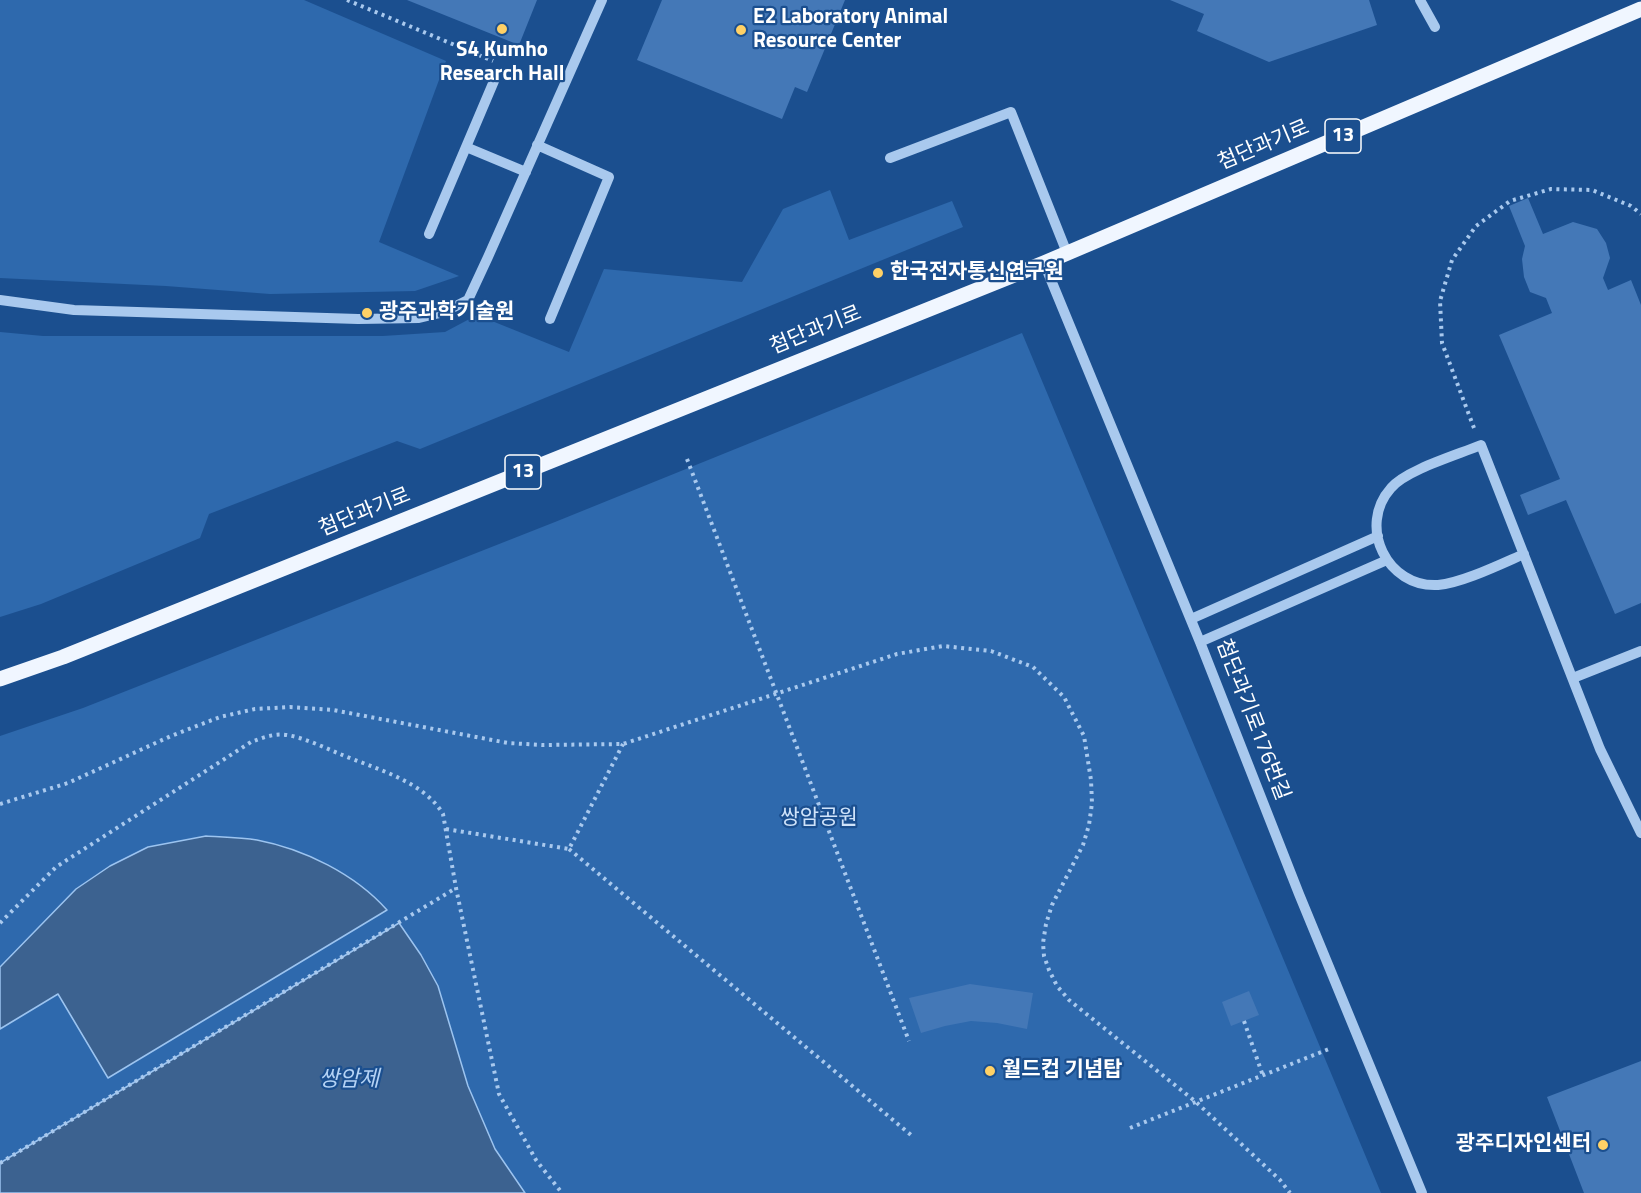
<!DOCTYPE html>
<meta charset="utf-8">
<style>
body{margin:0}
canvas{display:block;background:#1b4f8f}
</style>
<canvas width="1641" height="1193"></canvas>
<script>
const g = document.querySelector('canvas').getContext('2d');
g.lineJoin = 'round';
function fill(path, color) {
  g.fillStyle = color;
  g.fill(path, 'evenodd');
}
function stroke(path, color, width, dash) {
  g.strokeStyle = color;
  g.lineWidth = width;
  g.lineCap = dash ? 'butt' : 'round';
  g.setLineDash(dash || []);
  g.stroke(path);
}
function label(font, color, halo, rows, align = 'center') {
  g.font = font + ' "Titillium Web","Noto Sans KR",sans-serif';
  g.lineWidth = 4.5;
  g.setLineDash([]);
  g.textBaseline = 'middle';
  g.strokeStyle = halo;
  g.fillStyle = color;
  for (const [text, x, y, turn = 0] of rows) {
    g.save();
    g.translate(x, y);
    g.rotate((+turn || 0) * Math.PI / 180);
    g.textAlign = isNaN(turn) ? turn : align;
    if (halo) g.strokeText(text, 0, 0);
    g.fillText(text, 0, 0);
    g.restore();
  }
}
fill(new Path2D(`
 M0,0H304L446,61L379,242L459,276L415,291L270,294L166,286L0,278Z
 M830,190L849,240L952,201L963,227L420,449L397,441L209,514L200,538L41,604L0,617V332L43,336H383L445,332L477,315L569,352L604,269L742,282L783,209Z
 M1022,333L1381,1193H0V736L83,708L555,522Z`), '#2e69ad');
const water = new Path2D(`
 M206,836C223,837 241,837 257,840C304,849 355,874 387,910L108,1078L58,994L0,1029V967L76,889L110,866L148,847Z
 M399,923L421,955L438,986L468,1086L495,1149L525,1193H0V1163Z`);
fill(water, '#3c6290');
stroke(water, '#9cc4f0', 1.5);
fill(new Path2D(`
 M407,0H537L519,45Z
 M662,0H845L807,92L795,87L782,119L637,60Z
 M1170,0H1369L1377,25L1269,62L1197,31L1204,14Z
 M1528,198L1543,234L1573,222L1597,229L1606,243L1610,258L1603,278L1608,290L1631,280L1641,305V603L1615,614L1566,500L1528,515L1520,495L1560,479L1499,335L1552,313L1546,298L1530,292L1524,277L1522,259L1525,246L1509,206Z
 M970,984L1033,993L1027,1029L997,1023L971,1021L945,1026L921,1033L909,998Z
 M1249,991L1259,1015L1231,1026L1222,1002Z
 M1641,1061V1193H1584L1547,1097Z`), '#4478b7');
stroke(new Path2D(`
 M347,0L493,61
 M1474,428L1442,343L1440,301L1452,260L1476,226L1510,201L1551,189L1592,190L1631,206L1641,214
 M687,459L909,1041
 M0,804L68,783L171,736L220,717L255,709L290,707L333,710L508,743L542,745L623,744L897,654L943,646L991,651L1033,667L1064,697L1084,736L1091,780L1092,803L1089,825L1083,845L1052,905L1046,924L1043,943L1044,956L1049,970L1057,986L1069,1000L1196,1102L1280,1180L1290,1193
 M446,829L569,849L623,744
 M569,849L911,1135
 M0,923L56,867L251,742C262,738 274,733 287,735C305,738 323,747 340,754C373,768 424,781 443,814L456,888L499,1094L536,1160L562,1193
 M1244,1021L1263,1076
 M1130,1128L1329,1049
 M0,1163L456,888`), '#a9c9ee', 4, [3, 4.5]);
stroke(new Path2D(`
 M1420,0L1435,27
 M494,81L466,147L526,172
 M537,145L609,177L550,319
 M890,158L1011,112L1067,253
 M429,234L466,147
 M1044,263L1200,642L1299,894L1422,1193
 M0,300L74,310L358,319L419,318L444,312L468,300L488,257L602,0
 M1524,554C1501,564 1462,583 1438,585C1387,588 1357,526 1391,488C1406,470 1457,455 1481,445L1600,749L1641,833
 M1191,619L1378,536
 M1200,642L1387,560
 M1573,678L1641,651`), '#a9c9ee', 10);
stroke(new Path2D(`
 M0,679L63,657L1044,263L1641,9`), '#f0f6ff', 15);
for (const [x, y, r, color] of [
 [502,29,6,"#ffd166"],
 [741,30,6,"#ffd166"],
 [878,273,6,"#ffd166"],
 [367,313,6,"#ffd166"],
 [990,1071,6,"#ffd166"],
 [1603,1145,6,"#ffd166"]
]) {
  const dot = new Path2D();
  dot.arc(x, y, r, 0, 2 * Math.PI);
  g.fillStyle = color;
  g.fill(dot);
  stroke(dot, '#1b4f8f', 2);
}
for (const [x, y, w] of [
 [1343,136,36],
 [523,472,36]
]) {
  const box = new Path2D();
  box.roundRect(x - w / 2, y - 17, w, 34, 4.5);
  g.fillStyle = '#1b4f8f';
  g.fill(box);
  stroke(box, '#fff', 1.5);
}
label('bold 20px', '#fff', null, [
 ["13",1343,136],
 ["13",523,472]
]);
label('bold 21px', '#fff', '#1b4f8f', [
 ["E2 Laboratory Animal",753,18],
 ["Resource Center",753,42],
 ["S4 Kumho",502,51,"center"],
 ["Research Hall",502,75,"center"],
 ["한국전자통신연구원",890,273],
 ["광주과학기술원",379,313],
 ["월드컵 기념탑",1002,1071],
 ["광주디자인센터",1591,1145,"right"]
], 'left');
label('21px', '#fff', '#1b4f8f', [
 ["첨단과기로",1264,146,-23],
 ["첨단과기로",816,331,-22],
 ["첨단과기로",365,513,-22],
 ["첨단과기로176번길",1252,720,69]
]);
label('21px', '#cfe3fa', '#1b4f8f', [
 ["쌍암공원",819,819]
]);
label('italic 22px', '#b5d3f5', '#1b4f8f', [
 ["쌍암제",349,1081]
]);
</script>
